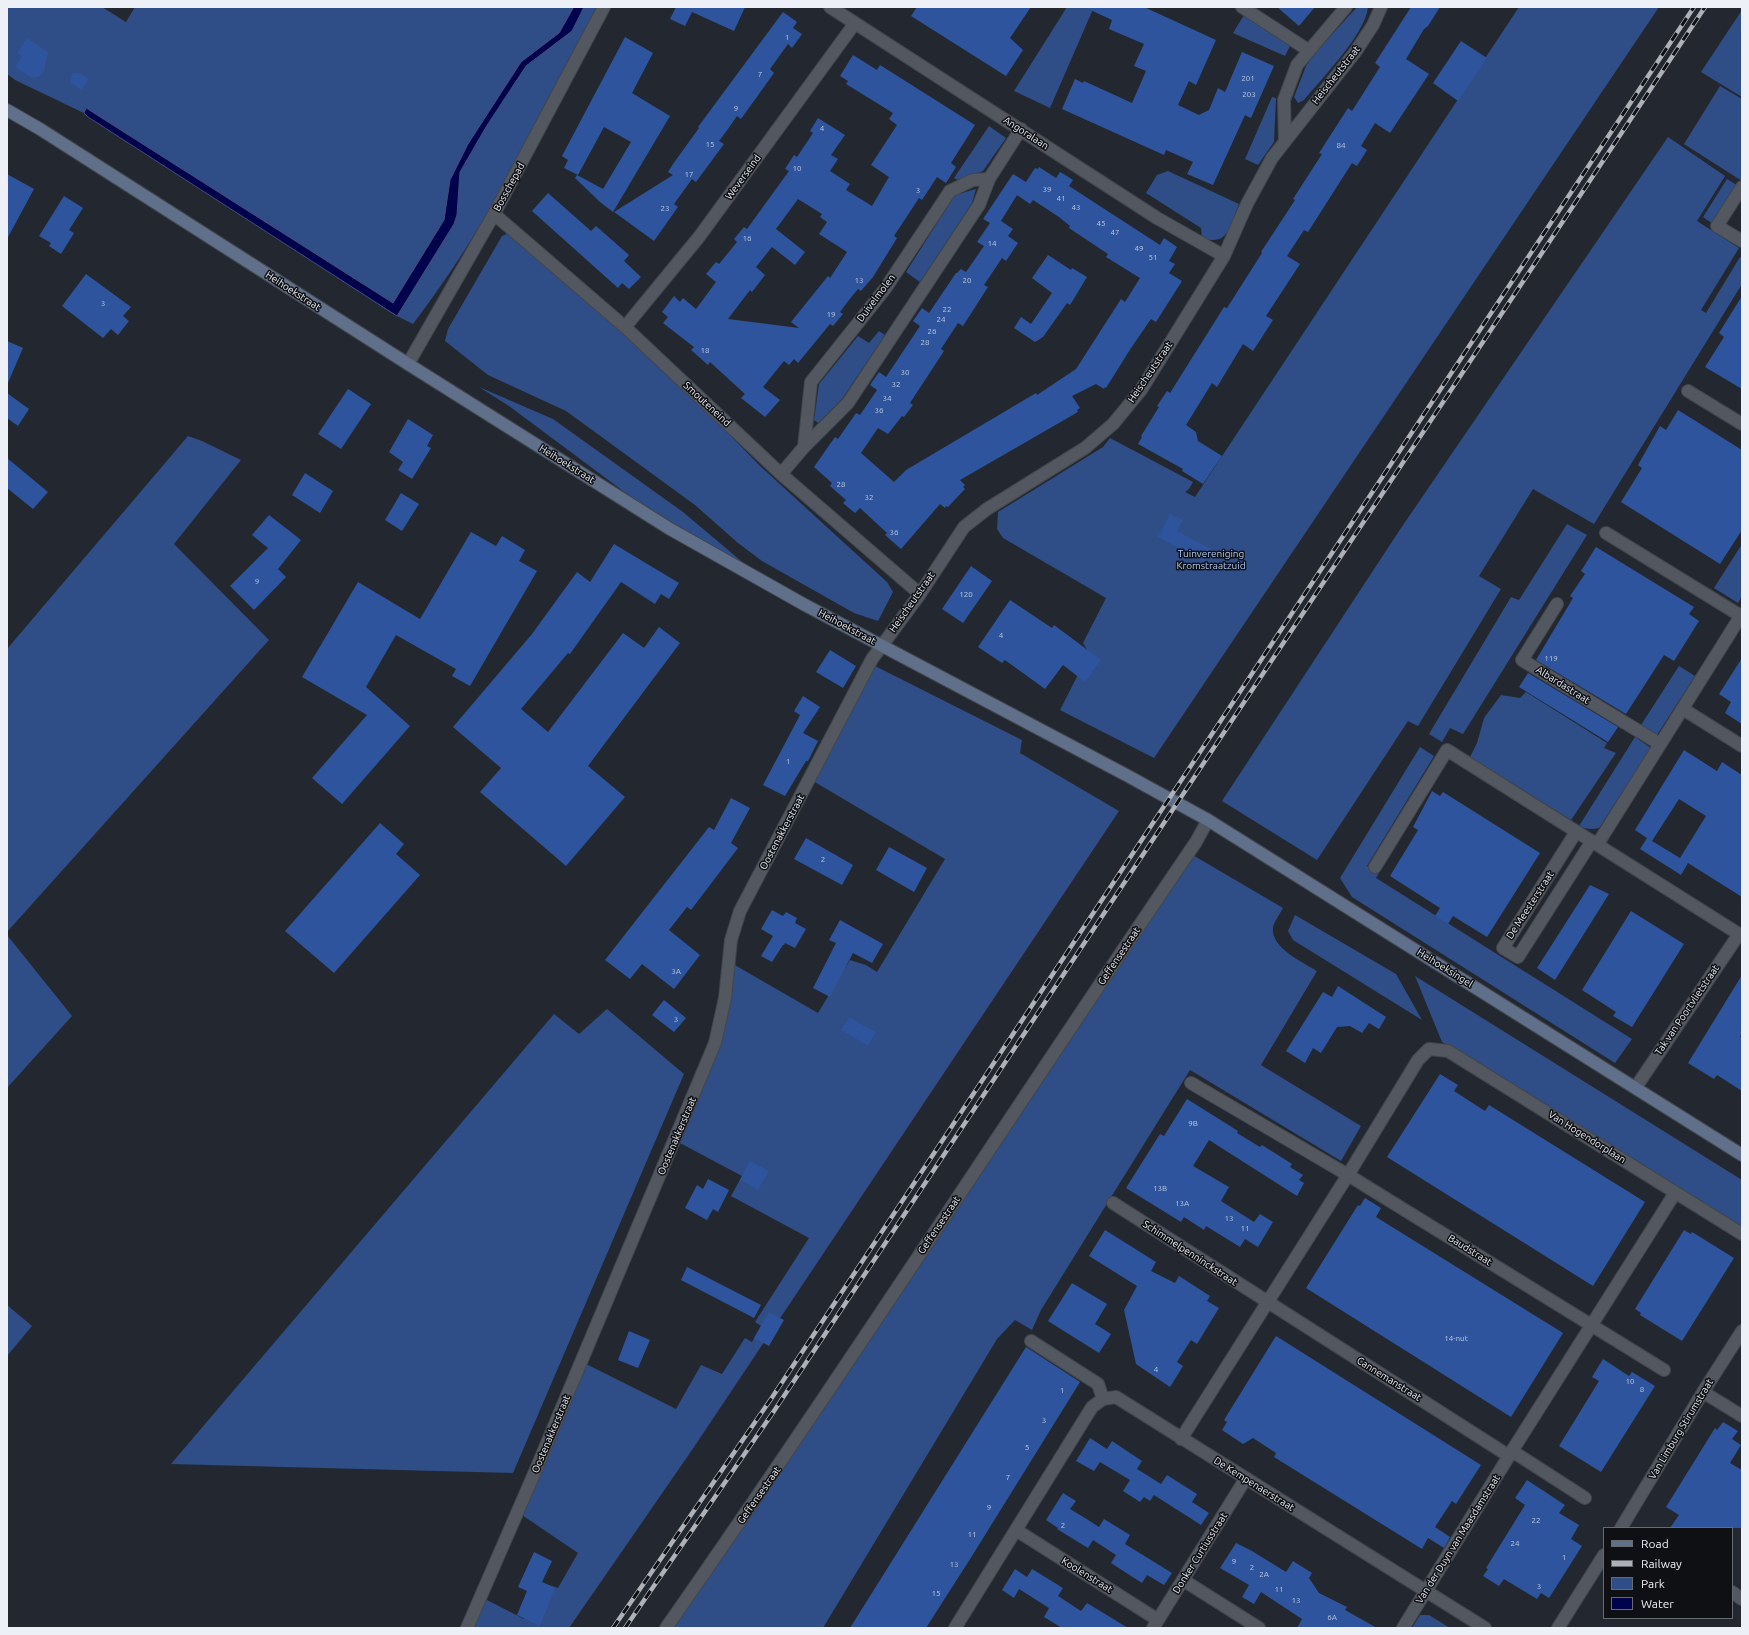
<!DOCTYPE html>
<style>
body{margin:0}
#map{position:relative;width:1749px;height:1635px;overflow:hidden;background:#232830;font-family:Ubuntu,sans-serif}
canvas{display:block}
.frame{position:absolute;inset:0;border:8px solid #edf0f6;pointer-events:none}
.legend{position:absolute;left:1603px;top:1527px;width:130px;height:92px;box-sizing:border-box;background:#0e1014;border:1px solid #676a6e;margin:0;padding:5px 7px;list-style:none;font-size:12px;color:#edf0f6}
.legend li{display:flex;align-items:center;gap:8px;height:20px}
.legend b{width:20px;border:1px solid #676a6e}
</style>
<div id="map">
<canvas width="1749" height="1635"></canvas>
<div class="frame"></div>
<ul class="legend">
<li><b style="height:5px;background:#61708a"></b>Road</li>
<li><b style="height:5px;background:#aeb1b8"></b>Railway</li>
<li><b style="height:11px;background:#2f4d86"></b>Park</li>
<li><b style="height:11px;background:#00034b"></b>Water</li>
</ul>
</div>
<script>
const g = document.querySelector('canvas').getContext('2d');
g.lineJoin = 'round';
function fill(path, color) {
  g.fillStyle = color;
  g.fill(path, 'evenodd');
}
function stroke(path, color, width, dash) {
  g.strokeStyle = color;
  g.lineWidth = width;
  g.lineCap = dash ? 'butt' : 'round';
  g.setLineDash(dash || []);
  g.stroke(path);
}
function label(font, color, halo, rows, align = 'center') {
  g.font = font + ' Ubuntu,sans-serif';
  g.lineWidth = 3;
  g.setLineDash([]);
  g.textBaseline = 'middle';
  g.strokeStyle = halo;
  g.fillStyle = color;
  for (const [text, x, y, turn = 0] of rows) {
    g.save();
    g.translate(x, y);
    g.rotate((+turn || 0) * Math.PI / 180);
    g.textAlign = isNaN(turn) ? turn : align;
    if (halo) g.strokeText(text, 0, 0);
    g.fillText(text, 0, 0);
    g.restore();
  }
}
fill(new Path2D(`
 M7,7H102L126,22L135,7H597C543,117 487,227 413,324L393,314L88,115L15,80L7,74Z
 M1067,7H1094L1050,108L1014,91Z
 M1357,7H1368C1365,35 1322,78 1304,100L1298,103L1294,97L1306,66L1314,54Z
 M1519,7H1659L1154,758L1060,710L1089,653L1083,643L1106,598L1003,538L997,529L998,512L1103,447L1110,438L1193,482L1189,489L1185,492L1195,497Z
 M1742,10V97L1701,72Z
 M1244,15L1290,46L1285,56L1233,33Z
 M1720,86L1742,99V181L1684,144Z
 M1272,97L1276,98L1274,142L1258,165L1245,159Z
 M989,126L1006,138L983,171L958,180L954,178Z
 M1668,137L1725,176L1697,221L1739,248L1701,310L1706,313L1740,257L1742,258V284L1594,524L1533,489L1479,576L1501,589L1418,726L1408,721L1317,860L1222,801L1399,531Z
 M1168,171L1239,204C1231,224 1229,247 1202,238L1201,228L1146,193L1157,175Z
 M1727,179L1738,186L1713,224L1703,217Z
 M976,189L972,203L920,282L906,272L955,195Z
 M513,231L691,395L759,465L887,582L893,592L878,621L854,613L762,561L738,543L695,505L566,411L488,375L445,341L448,329L502,236Z
 M879,331L885,335L842,399L818,423L814,420L819,384L858,336L869,343Z
 M479,387L553,419L683,512L753,571L666,523L509,406Z
 M188,436L202,441L241,460L174,544L269,640L7,932V649Z
 M1567,524L1587,535L1463,734L1450,728L1442,742L1429,734L1511,597L1519,600Z
 M1742,544V596L1738,603L1714,588Z
 M873,665L1022,740L1020,753L1119,811L692,1450L569,1628H472L485,1599L524,1619L543,1583L558,1588L578,1553L522,1515L586,1364L676,1409L701,1365L722,1374L745,1338L752,1342L761,1326L755,1322L809,1238L731,1196L742,1176L680,1143L698,1100L717,1043L733,964L818,1013L850,960L866,965L877,972L945,859L813,781Z
 M1679,666L1695,676L1657,735L1641,725Z
 M1526,692L1607,743L1604,748L1616,753L1571,820L1470,757L1477,743L1484,718L1501,695L1520,698Z
 M1635,737L1651,748L1599,828C1591,830 1586,829 1579,826Z
 M1420,747L1434,756L1367,866L1379,873L1376,878L1632,1039L1615,1063L1352,897L1340,878Z
 M1191,854L1283,908C1280,914 1275,920 1273,927C1270,948 1303,962 1317,971L1261,1065L1361,1126L1341,1161L1190,1070L1041,1310L1032,1330L1015,1320L997,1339L823,1628H671Z
 M1295,915L1396,974L1422,1020L1293,940L1288,931Z
 M7,935L72,1016L7,1088Z
 M1415,976L1742,1180V1228L1442,1042Z
 M607,1009L684,1074L513,1473L171,1464L554,1014L579,1034Z
 M7,1305L32,1326L7,1356Z
 M1420,1615H1429L1450,1628H1412Z`), '#2f4d86');
const water = new Path2D(`
 M574,7H584L572,31L526,66L486,127L460,172L457,215L454,224L397,316L88,117L84,113L86,108L393,303L444,220L450,180L468,144L521,62L559,33Z`);
fill(water, '#00034b');
stroke(water, '#474a7e', 1);
fill(new Path2D(`
 M676,7H745L734,31L692,12L685,26L670,19Z
 M917,7H1031L1010,38L1023,50L1006,76L911,16Z
 M1084,7H1144L1216,40L1196,85L1189,81L1178,105L1199,115L1209,110L1218,88L1225,92L1242,52L1274,66L1251,118L1245,115L1213,185L1187,174L1193,162L1166,150L1164,155L1062,109L1075,79L1083,83L1084,81L1132,103L1146,71L1134,66L1144,44L1109,29L1112,20Z
 M1277,7H1315L1299,26Z
 M1411,7H1440L1428,26L1424,29L1406,59L1429,74L1390,133L1375,123L1361,146L1367,150L1357,166L1352,163L1308,232L1304,230L1287,256L1300,264L1266,316L1273,320L1253,351L1243,344L1217,387L1212,383L1186,425L1196,432L1198,441L1222,456L1203,484L1182,471L1183,469L1138,444L1142,437L1141,436L1159,407L1157,406L1167,391L1170,393L1224,307L1227,308L1262,253L1261,252L1295,200L1293,199L1322,154L1319,153L1348,108L1352,111L1380,67L1375,63Z
 M783,12L797,22L793,28L802,34L792,48L788,44L770,69L774,73L741,119L737,116L728,129L719,141L724,144L696,182L692,179L674,204L678,207L654,241L614,212L673,175L668,172L673,164L699,128L698,127Z
 M625,37L653,53L632,93L670,116L613,212L600,202L575,178L577,175L603,189L631,142L604,127L578,175L564,168L568,160L562,156Z
 M27,38L48,52L44,72L38,77L32,78L15,67L22,56L17,53Z
 M1461,41L1487,58L1458,101L1433,83Z
 M853,55L877,70L880,65L975,125L951,163L956,167L946,183L937,177L922,200L919,198L894,236L897,238L873,277L861,291L858,289L849,300L840,312L843,314L833,326L830,324L798,363L794,359L789,365L784,361L763,387L780,400L765,417L741,398L745,394L710,362L708,365L691,350L694,347L663,323L668,317L662,312L674,296L680,302L683,298L696,309L716,282L706,274L716,262L719,264L737,242L734,239L744,227L747,229L789,171L785,169L794,155L797,157L813,133L810,131L818,118L845,135L831,155L838,159L830,171L850,184L846,190L872,206L889,177L871,165L897,125L889,119L893,113L846,84L848,81L840,76ZM798,199L822,214L820,217L827,222L819,234L847,252L830,278L828,276L791,322L799,328L728,319L750,290L752,292L765,275L756,267L772,247L795,265L805,252L776,229Z
 M73,73H79L89,79L82,90L71,83V78Z
 M1039,167L1056,178L1060,172L1067,176L1073,180L1069,186L1160,245L1164,238L1177,247L1169,261L1175,264L1169,273L1182,281L1156,322L1151,319L1131,348L1106,388L1105,387L1104,389L1096,384L1072,396L1080,408L1077,410L1078,412L960,480L965,485L963,487L965,489L948,507L946,506L945,508L940,504L901,549L885,535L887,533L860,508L855,513L843,503L846,500L830,486L832,483L814,467L835,437L838,439L856,413L860,415L877,390L870,385L879,372L886,377L920,326L913,321L922,308L929,313L956,273H957L961,269L966,272L984,246L977,242L990,223L983,219L1013,174L1026,182L1035,168L1038,169ZM1017,195L1030,204L1033,200L1059,217L1070,226L1069,228L1108,254L1106,257L1140,278L1125,302L1121,299L1076,369L1037,395L1036,393L906,470L894,482L861,453L878,428L888,434L902,416L904,417L913,405L910,403L944,351L941,349L958,323L963,326L988,287L984,285L1002,258L1006,261L1018,243L1008,236L1013,229L1001,221Z
 M7,174L34,189L7,239Z
 M548,193L591,231L596,226L629,255L624,261L641,277L629,289L622,283L618,288L532,211Z
 M64,196L83,208L69,230L74,233L61,254L49,246L51,243L39,236Z
 M1048,255L1071,270L1072,268L1087,277L1070,305L1067,303L1043,337L1035,342L1014,328L1021,317L1031,324L1052,293L1032,278Z
 M86,274L131,307L123,316L129,321L118,335L111,329L103,338L62,306Z
 M1742,296V389L1705,367L1724,337L1719,333Z
 M7,341L23,348L7,385Z
 M348,389L371,404L341,449L318,434Z
 M7,393L29,409L18,426L7,418Z
 M1678,410L1742,450V530L1720,564L1621,502L1642,468L1638,465L1660,426L1666,430Z
 M408,419L433,435L427,446L431,448L412,479L398,470L403,462L389,452Z
 M7,458L48,492L33,509L7,488Z
 M305,473L333,491L320,513L292,495Z
 M401,493L419,504L402,531L385,520Z
 M1170,514L1183,520L1177,531L1211,549L1204,562L1158,537Z
 M269,515L301,540L278,569L286,577L254,610L230,586L268,548L252,535Z
 M471,532L496,546L502,536L525,550L519,561L537,571L470,686L452,676L456,669L396,635L366,687L410,726L342,804L312,778L367,715L302,677L358,582L420,619Z
 M614,544L679,583L669,599L661,594L655,604L621,582L570,654L568,653L521,709L548,732L623,633L644,648L659,627L680,643L588,766L625,797L566,866L480,792L501,768L453,727L532,634L577,572L590,582Z
 M1596,547L1694,607L1689,614L1699,621L1674,661L1664,655L1626,714L1536,660L1573,598L1570,596L1585,574L1581,571Z
 M971,566L992,581L963,623L942,609Z
 M1010,600L1052,628L1054,625L1101,660L1085,682L1063,665L1045,689L1005,660L1002,663L978,647Z
 M830,650L856,666L843,688L816,672Z
 M1742,658V724L1725,713L1731,702L1719,694Z
 M1528,673L1618,727L1608,742L1519,687Z
 M803,696L820,707L803,733L818,741L808,761H806L785,796L763,785L800,715L794,711Z
 M1684,750L1717,771L1722,762L1742,775V897L1688,863L1681,875L1640,849L1647,838L1635,830ZM1679,799L1706,816L1680,858L1652,841Z
 M1432,791L1440,796L1443,792L1540,853L1487,937L1453,916L1448,924L1435,916L1440,908L1390,876L1418,830L1413,827Z
 M731,798L750,808L731,843L738,848L691,910L687,907L669,930L700,955L674,989L642,964L630,979L605,960L709,827L714,830Z
 M380,823L404,844L396,854L420,875L334,973L285,931Z
 M806,838L853,865L842,885L794,859Z
 M889,847L927,868L914,892L876,870Z
 M1590,885L1609,894L1555,980L1537,968Z
 M772,910L783,916L786,912L797,918L795,923L806,929L795,948L785,943L784,945H783L772,962L761,956L773,936L761,929Z
 M1631,911L1684,944L1632,1027L1613,1016L1616,1012L1582,990Z
 M840,920L883,944L872,963L853,953L830,997L813,988L836,943L829,940Z
 M1742,975V1033L1740,1037L1742,1038V1091L1717,1075L1714,1079L1688,1063Z
 M1338,986L1386,1017L1379,1029L1369,1023L1362,1033L1350,1026L1337,1027L1321,1053L1313,1048L1305,1063L1286,1051L1323,992L1332,997Z
 M664,1000L686,1018L674,1032L652,1015Z
 M849,1017L876,1032L868,1046L841,1030Z
 M1440,1074L1458,1085L1454,1091L1485,1111L1489,1105L1645,1202L1593,1286L1387,1157Z
 M1187,1099L1238,1131L1237,1133L1260,1147L1262,1145L1292,1164L1290,1167L1303,1175L1299,1180L1304,1183L1297,1196L1209,1140L1193,1166L1229,1187L1221,1201L1254,1222L1260,1214L1273,1222L1258,1247L1245,1239L1240,1247L1206,1226L1204,1230L1184,1217L1181,1222L1126,1188L1160,1134L1164,1136Z
 M750,1161L769,1171L758,1190L740,1180Z
 M708,1179L729,1190L718,1212L713,1209L707,1220L685,1208L697,1185L703,1189Z
 M1365,1198L1381,1208L1376,1217L1563,1333L1511,1417L1306,1288L1358,1205L1360,1206Z
 M1105,1230L1156,1262L1151,1271L1175,1283L1179,1276L1210,1296L1207,1301L1219,1308L1197,1344L1191,1340L1177,1362L1183,1366L1170,1387L1136,1364L1124,1310L1137,1286L1089,1256Z
 M1684,1230L1691,1234L1692,1232L1734,1258L1682,1341L1640,1315L1641,1313L1635,1309Z
 M687,1267L761,1305L754,1318L681,1280Z
 M1072,1283L1107,1304L1095,1324L1111,1334L1099,1353L1048,1321Z
 M769,1312L784,1320L769,1346L754,1338Z
 M629,1331L650,1340L638,1368L618,1360Z
 M1276,1336L1481,1465L1456,1504L1452,1501L1435,1527L1450,1537L1444,1548L1428,1538L1422,1549L1274,1457L1276,1453L1253,1438L1243,1444L1222,1430L1227,1422L1224,1420Z
 M1026,1347L1080,1382L972,1556L926,1628H850Z
 M1603,1359L1629,1376L1632,1372L1655,1386L1601,1472L1559,1446L1599,1381L1592,1377Z
 M1723,1422L1738,1431L1732,1439L1741,1445L1730,1463L1742,1470V1528H1670L1679,1515L1666,1507L1715,1428L1717,1430Z
 M1090,1438L1107,1449L1112,1441L1142,1461L1137,1469L1161,1484L1167,1475L1197,1494L1192,1502L1209,1513L1201,1525L1154,1495L1150,1501L1144,1497L1140,1502L1123,1491L1130,1480L1100,1462L1094,1471L1076,1461Z
 M1527,1480L1565,1505L1559,1513L1579,1525L1571,1539L1582,1546L1549,1598L1541,1593L1537,1599L1504,1579L1499,1586L1483,1576L1488,1569L1486,1568L1525,1505L1515,1498Z
 M1063,1493L1076,1501L1070,1509L1085,1518L1099,1527L1104,1519L1130,1535L1125,1544L1172,1573L1164,1585L1147,1575L1142,1583L1111,1563L1116,1555L1093,1540L1088,1548L1057,1529L1058,1528L1046,1520Z
 M1236,1543L1252,1551L1286,1572L1293,1561L1312,1573L1309,1578L1319,1593L1347,1607L1345,1610L1377,1628H1297L1302,1619L1261,1592L1254,1604L1242,1597L1249,1585L1220,1568Z
 M534,1552L552,1561L542,1582L555,1588L540,1626L517,1615L527,1591L518,1587Z
 M1015,1569L1027,1577L1032,1569L1063,1588L1058,1596L1081,1611L1087,1603L1128,1628H1062L1044,1617L1049,1608L1019,1589L1014,1598L1002,1590Z`), '#2e549d');
const street = new Path2D(`
 M830,7L1157,218L1224,256
 M1242,7L1308,50
 M1285,140L1284,100L1297,65L1346,7
 M1742,187L1717,226L1742,241
 M494,214L625,327L781,474L920,594
 M625,327L699,237L855,23
 M408,364L494,214L604,7
 M1688,391L1742,424
 M804,447L811,382L885,289L950,191L973,180L989,179
 M781,474L804,447L848,403L979,205L989,179L1021,129
 M1606,533L1741,616
 M1557,604L1522,660L1660,744
 M1683,709L1742,746
 M1576,832L1503,948L1518,957L1592,841
 M1597,845L1742,614
 M1375,867L1447,750L1742,936
 M1191,1083L1348,1175L1664,1370
 M1636,1087L1739,934
 M1113,1203L1509,1456
 M1031,1341L1098,1384L1103,1399L1116,1397L1485,1628
 M1703,1392L1742,1416
 M1181,1439L1348,1175L1418,1060L1429,1049L1448,1051L1742,1234
 M1512,1451L1585,1498
 M1621,1528L1703,1392L1742,1331
 M1016,1530L1158,1620
 M1183,1580L1259,1628
 M1732,1592L1742,1599
 M467,1628L534,1474L715,1043L725,998L731,940L740,911L872,659L920,594L964,527L987,509L1085,448L1113,424L1141,390L1224,256L1247,204L1272,158L1356,51L1373,25L1381,7
 M666,1628C847,1369 1018,1103 1196,842L1208,820
 M955,1628L1092,1407L1103,1399
 M1153,1628L1246,1478
 M1403,1628L1512,1451L1675,1193
 M1558,1628L1604,1555`);
const secondary = new Path2D(`
 M7,110L40,129L408,364L670,529L805,605L1128,776L1208,820L1742,1155`);
stroke(street, '#42464d', 14);
stroke(secondary, '#42464d', 14);
stroke(street, '#525760', 12);
stroke(secondary, '#61708a', 12);
const rail = new Path2D(`
 M613,1628L771,1399L1694,7
 M625,1628L774,1411L1705,7`);
stroke(rail, '#aeb1b8', 4.5);
stroke(rail, '#0e1014', 3, [9]);
label('8px', '#bdc9e0', null, [
 ["1",787,37],
 ["7",760,74],
 ["201",1248,78],
 ["203",1249,94],
 ["9",736,108],
 ["4",822,128],
 ["15",710,144],
 ["84",1341,145],
 ["10",797,168],
 ["17",689,174],
 ["39",1047,189],
 ["3",918,190],
 ["41",1061,198],
 ["43",1076,207],
 ["23",665,208],
 ["45",1101,223],
 ["47",1115,232],
 ["16",747,238],
 ["14",992,243],
 ["49",1139,248],
 ["51",1153,257],
 ["13",859,280],
 ["20",967,280],
 ["3",103,303],
 ["22",947,309],
 ["19",831,314],
 ["24",941,319],
 ["26",932,331],
 ["28",925,342],
 ["18",705,350],
 ["30",905,372],
 ["32",896,384],
 ["34",887,398],
 ["36",879,410],
 ["28",841,484],
 ["32",869,497],
 ["36",894,532],
 ["9",257,581],
 ["120",966,594],
 ["4",1001,635],
 ["119",1551,658],
 ["1",788,761],
 ["2",823,859],
 ["3A",676,971],
 ["3",676,1019],
 ["9B",1193,1123],
 ["13B",1160,1188],
 ["13A",1182,1203],
 ["13",1229,1218],
 ["11",1245,1228],
 ["14-nut",1456,1338],
 ["4",1156,1369],
 ["10",1630,1381],
 ["8",1642,1389],
 ["1",1062,1390],
 ["3",1044,1420],
 ["5",1027,1447],
 ["7",1008,1477],
 ["9",989,1507],
 ["22",1536,1520],
 ["2",1063,1525],
 ["11",972,1534],
 ["24",1515,1543],
 ["1",1564,1557],
 ["9",1234,1561],
 ["13",954,1564],
 ["2",1252,1567],
 ["2A",1264,1574],
 ["3",1539,1586],
 ["11",1279,1589],
 ["15",936,1593],
 ["13",1296,1600],
 ["6A",1332,1617]
]);
label('10px', '#edf0f6', '#0e1014', [
 ["Heischeutstraat",1336,75,-52],
 ["Angoralaan",1026,133,33],
 ["Weverseind",743,177,-54],
 ["Bosschepad",509,187,-61],
 ["Heihoekstraat",293,291,33],
 ["Duivelmolen",876,298,-53],
 ["Heischeutstraat",1150,372,-56],
 ["Smouteneind",707,404,43],
 ["Heihoekstraat",567,464,32],
 ["Heischeutstraat",912,602,-55],
 ["Heihoekstraat",847,627,28],
 ["Albardastraat",1563,685,32],
 ["Oostenakkerstraat",782,832,-62],
 ["De Meesterstraat",1530,905,-57],
 ["Geffensestraat",1119,956,-56],
 ["Heihoeksingel",1445,968,32],
 ["Tak van Poortvlietstraat",1687,1010,-56],
 ["Oostenakkerstraat",677,1136,-67],
 ["Van Hogendorplaan",1587,1137,32],
 ["Geffensestraat",939,1225,-56],
 ["Baudstraat",1470,1250,32],
 ["Schimmelpenninckstraat",1190,1253,33],
 ["Cannemanstraat",1389,1379,32],
 ["Van Limburg Stirumstraat",1681,1429,-59],
 ["Oostenakkerstraat",551,1434,-67],
 ["De Kempenaerstraat",1254,1484,32],
 ["Geffensestraat",759,1495,-55],
 ["Van der Duyn van Maasdamstraat",1458,1539,-58],
 ["Donker Curtiusstraat",1200,1553,-58],
 ["Koolenstraat",1087,1575,32]
]);
label('10px', '#b2c9f2', '#0e1014', [
 ["Tuinvereniging",1211,554],
 ["Kromstraatzuid",1211,566]
]);
</script>
